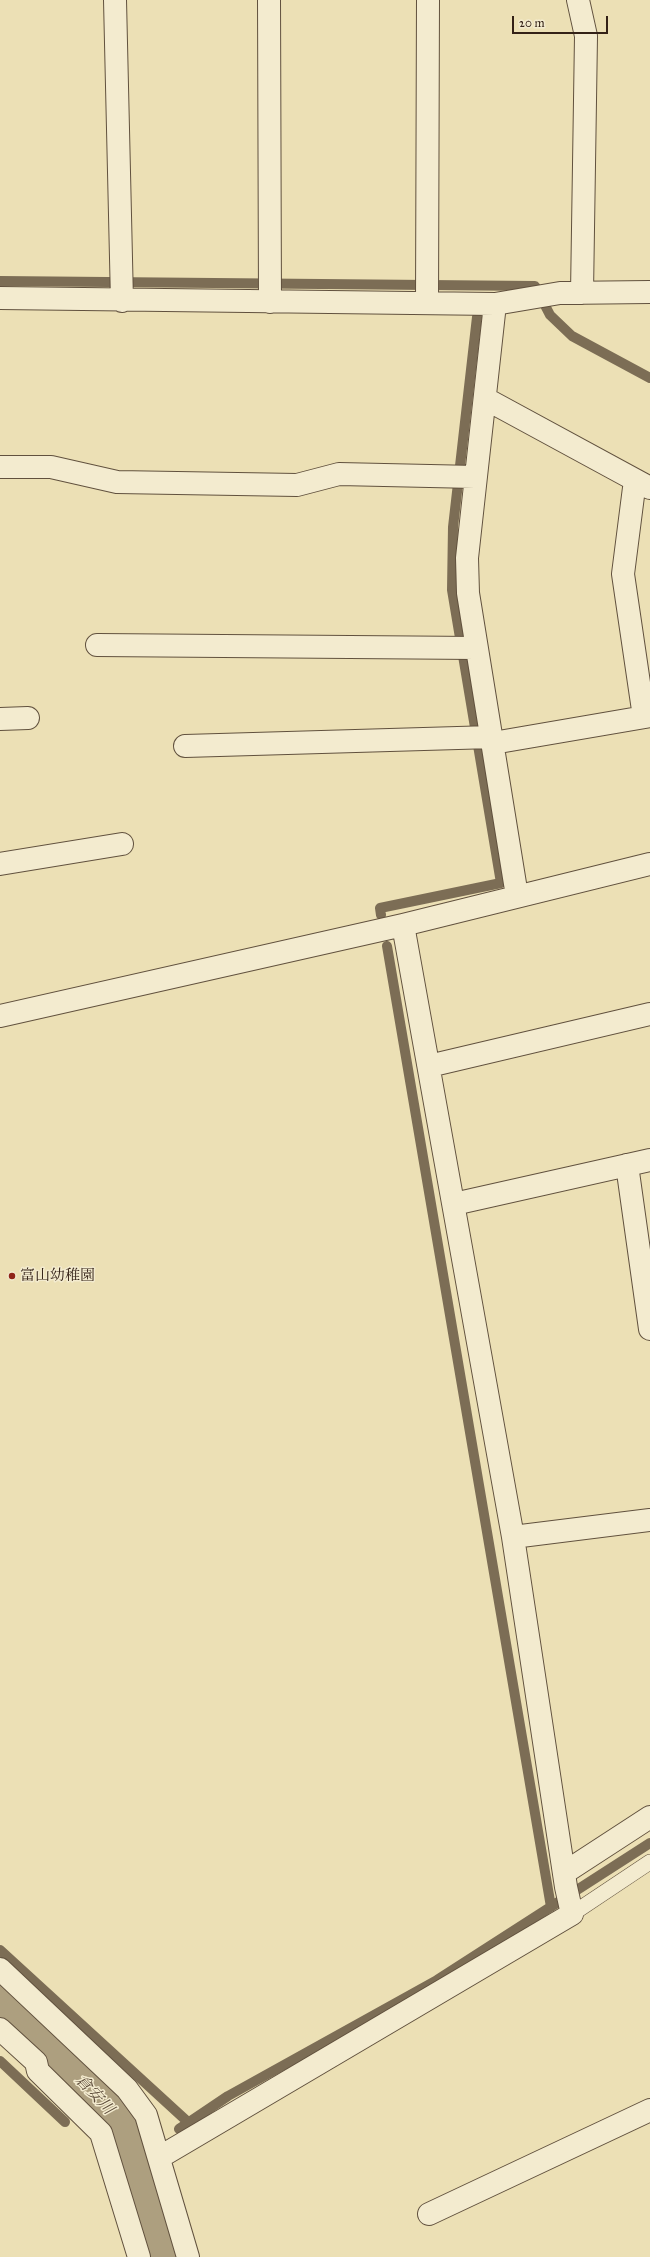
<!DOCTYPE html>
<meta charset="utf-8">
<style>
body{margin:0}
#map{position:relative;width:650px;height:2257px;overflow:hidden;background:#ece0b5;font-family:"IM FELL Great Primer",serif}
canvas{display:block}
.scale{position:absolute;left:512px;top:16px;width:96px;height:18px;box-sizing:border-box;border:2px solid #332116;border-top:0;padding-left:5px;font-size:12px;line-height:14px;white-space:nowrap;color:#332116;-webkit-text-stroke:3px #f3ebcf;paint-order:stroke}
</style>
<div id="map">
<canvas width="650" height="2257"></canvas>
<div class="scale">20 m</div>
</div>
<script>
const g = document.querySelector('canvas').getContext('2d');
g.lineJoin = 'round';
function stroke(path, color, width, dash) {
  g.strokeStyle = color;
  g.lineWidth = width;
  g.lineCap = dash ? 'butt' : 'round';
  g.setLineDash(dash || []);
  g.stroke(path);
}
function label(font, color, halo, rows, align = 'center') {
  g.font = font + ' "IM FELL Great Primer","Noto Serif JP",serif';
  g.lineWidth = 3;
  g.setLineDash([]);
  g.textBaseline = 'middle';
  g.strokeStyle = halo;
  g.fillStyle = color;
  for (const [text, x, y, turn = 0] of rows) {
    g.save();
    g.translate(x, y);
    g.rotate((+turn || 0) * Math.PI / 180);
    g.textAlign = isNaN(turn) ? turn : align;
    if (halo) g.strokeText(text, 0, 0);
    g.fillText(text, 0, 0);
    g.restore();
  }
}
stroke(new Path2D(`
 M0,281L535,286L550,315L572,336L650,378
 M381,915L380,908L501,883L452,590L453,527L477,317
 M387,946L551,1907
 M0,1950L189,2123
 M0,2061L65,2122
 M179,2129L228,2096L437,1980L650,1843
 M132,2156L147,2147`), '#7c6d55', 10);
stroke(new Path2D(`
 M0,2004L109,2106L126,2134L162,2257`), '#ad9f7f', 58);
const lane = new Path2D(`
 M572,1914L650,1862`);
const street = new Path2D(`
 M115,0L122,301
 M269,0L270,302
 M578,0L586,36L582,293
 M0,298L495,304L560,293L650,292
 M427,303L428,0
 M495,304L467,558L468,593L517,896
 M486,399L650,488
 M0,467H51L117,482L297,485L339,474L475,477
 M635,480L623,574L644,717
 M97,645L476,648
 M0,719L28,718
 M493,743L650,716
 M185,746L492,737
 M0,864L122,844
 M0,1016L403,925L650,864
 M429,1066L650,1014
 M627,1165L650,1329
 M454,1204L650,1160
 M513,1537L650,1520
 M564,1873L650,1817
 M0,1969L127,2089L146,2115L188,2257
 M0,2029L36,2062L38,2071L101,2133L139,2257
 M160,2157L572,1914L566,1887L513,1537L403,925
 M429,2214L650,2110`);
stroke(lane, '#61513e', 16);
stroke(street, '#61513e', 24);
stroke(lane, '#f3ebcf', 15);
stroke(street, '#f3ebcf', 22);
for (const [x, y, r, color] of [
 [12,1276,4,"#8f2418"]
]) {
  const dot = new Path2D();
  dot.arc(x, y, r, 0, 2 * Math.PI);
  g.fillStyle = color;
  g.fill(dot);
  stroke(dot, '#f3ebcf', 1.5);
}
label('15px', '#332116', '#f3ebcf', [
 ["富山幼稚園",20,1276]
], 'left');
label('italic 16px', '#5e4d3b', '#f3ebcf', [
 ["倉安川",94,2095,47]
]);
</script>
